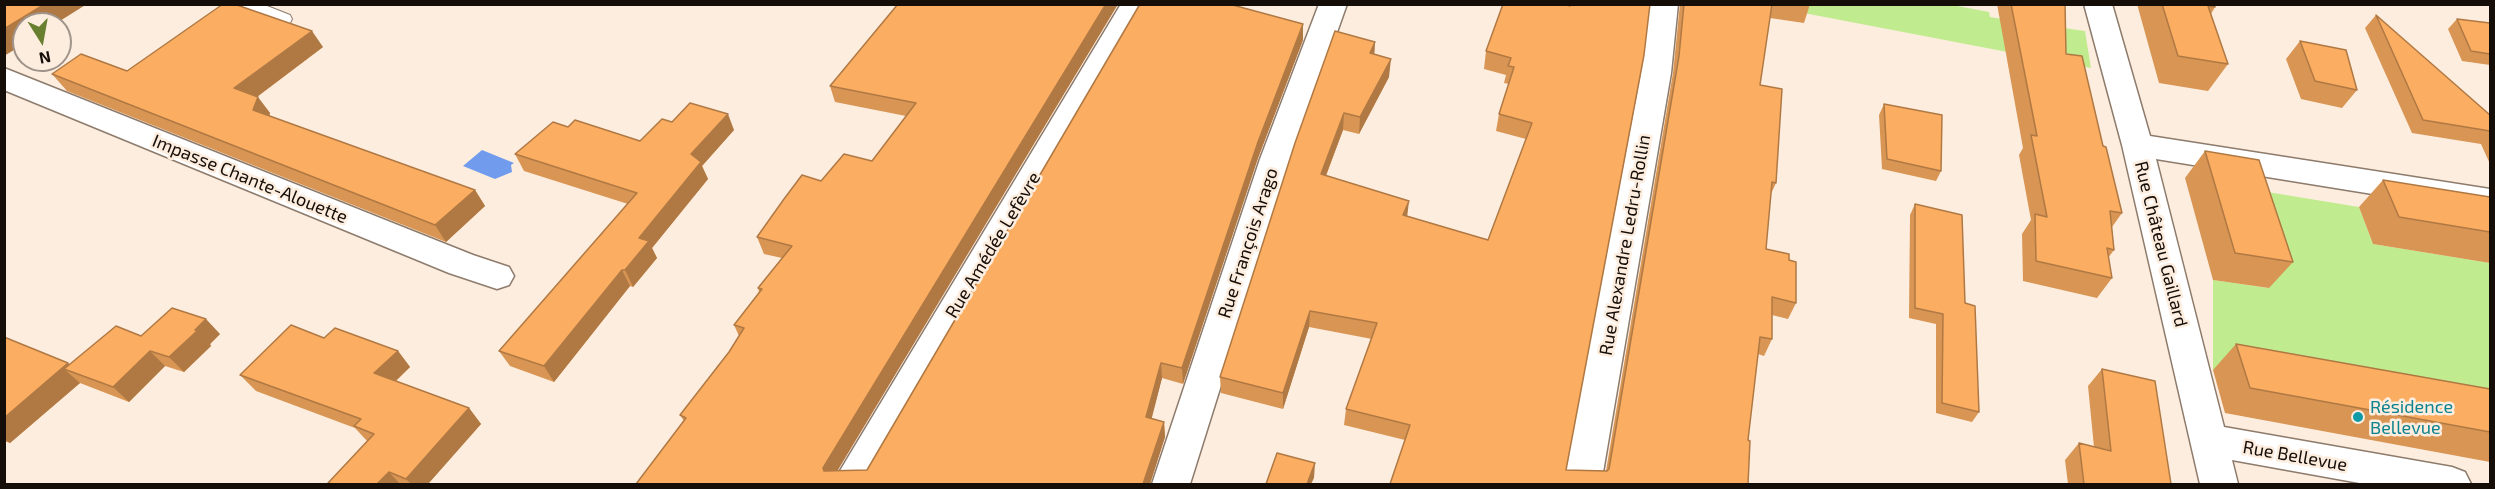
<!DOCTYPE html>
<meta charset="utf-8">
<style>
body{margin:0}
#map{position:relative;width:2495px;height:489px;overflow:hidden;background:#fdeddf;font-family:"Exo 2",sans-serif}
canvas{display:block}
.frame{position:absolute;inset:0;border:6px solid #140d08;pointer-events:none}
.north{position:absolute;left:12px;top:12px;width:60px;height:60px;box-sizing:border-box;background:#fdeddf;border:2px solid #a09389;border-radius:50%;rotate:169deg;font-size:16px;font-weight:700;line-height:24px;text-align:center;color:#140d08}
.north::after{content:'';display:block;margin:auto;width:21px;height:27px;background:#697f30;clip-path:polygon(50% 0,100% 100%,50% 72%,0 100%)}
</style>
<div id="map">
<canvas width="2495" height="489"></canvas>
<div class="frame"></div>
<div class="north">N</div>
</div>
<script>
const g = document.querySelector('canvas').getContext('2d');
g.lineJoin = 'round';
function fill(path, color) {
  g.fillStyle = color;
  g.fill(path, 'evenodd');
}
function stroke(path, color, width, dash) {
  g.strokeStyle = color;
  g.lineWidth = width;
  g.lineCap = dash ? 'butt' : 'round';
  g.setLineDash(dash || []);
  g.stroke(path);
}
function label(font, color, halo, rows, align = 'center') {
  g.font = font + ' "Exo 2",sans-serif';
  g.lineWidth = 5;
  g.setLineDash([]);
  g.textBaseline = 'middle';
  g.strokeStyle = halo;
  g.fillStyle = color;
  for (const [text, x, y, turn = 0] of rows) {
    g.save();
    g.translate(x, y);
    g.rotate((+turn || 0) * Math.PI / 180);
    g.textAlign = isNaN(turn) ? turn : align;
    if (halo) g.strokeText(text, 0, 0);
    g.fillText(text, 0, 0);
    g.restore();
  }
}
fill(new Path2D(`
 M1762,5H1952L1989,12L1990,17L2002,19L2085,31L2091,68Z
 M2237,187L2359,207L2373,244L2490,263V420L2213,370V280L2268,288Z`), '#c0ec8f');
fill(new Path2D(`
 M482,150L514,163L511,165L512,172L495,179L463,166Z`), '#719ced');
const service = new Path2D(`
 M237,4H262L290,15L292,19L290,23L284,24L239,8Z`);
const minor = new Path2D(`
 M1121,4H1149L871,484H832Z
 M1319,4H1347L1292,159L1190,484H1152L1260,159Z
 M1650,4H1678L1671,73L1601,484H1563L1641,73Z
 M2084,4H2112L2150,136L2490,189V213L2156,159L2224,427L2452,467L2465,472L2471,484H2365L2232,460L2238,484H2200L2122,145Z
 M4,68L473,255L509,267L514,276L509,285L497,289L449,273L4,90Z`);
stroke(service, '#8d7b6c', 2);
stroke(minor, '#8d7b6c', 3);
fill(service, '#fff');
fill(minor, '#fff');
fill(new Path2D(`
 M1118,4L837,471L867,470L1303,40L1258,158L1183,384L1162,378L1151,419L1164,422L1165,437L1150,484H636L684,421L680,415L729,352L739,336L734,325L759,292L758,288L782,258L764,254L757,237L821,181L872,161L906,116L835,102L830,86Z
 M1565,4L1566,470L1606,471L1673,73L1680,4H1810L1804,23L1770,18L1760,85L1776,183L1770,196L1766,249L1789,260L1796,303L1788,319L1772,315V339L1764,356L1758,354L1748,440V484H1390L1405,440L1344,425L1346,409L1372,339L1309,327L1283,409L1221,393L1220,377L1375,42L1374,55L1389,77L1359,134L1343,130L1326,176L1407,216L1488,240L1526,139L1496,131L1499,114L1509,84L1504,83L1506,75L1484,69L1486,51Z
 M1997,4H2065L2066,54L2103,146L2122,213L2112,227L2114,250L2108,258L2112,278L2097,298L2023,281L2022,234L2031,220L2019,155L2023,148Z
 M2137,4H2215V7L2211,14L2228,64L2208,91L2159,83Z
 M2376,15L2490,115V164L2481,144L2412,133L2365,28Z
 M2457,19L2490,23V65L2462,61L2448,29Z
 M2300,41L2357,90L2342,108L2301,99L2286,59Z
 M323,47L257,97L270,113L269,116L475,190L485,206L446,242L67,91L52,74L127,71Z
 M1884,104L1941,171L1936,181L1882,169L1879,115Z
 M672,122L734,130L702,166L708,179L652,248L657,258L633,287L630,286L554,382L510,366L499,351L628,204L524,171L515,154L568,127L640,141Z
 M2205,151L2293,262L2269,288L2213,280L2185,178Z
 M2383,180L2490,197V263L2373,244L2359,207Z
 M1915,204L1965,303L1979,412L1972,422L1936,413V324L1909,318L1910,215Z
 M220,334L210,344L211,346L184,372L165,366L129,402L80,383L10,443L4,441V337L69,364L141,336Z
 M324,338L398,351L410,367L396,381L469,408L481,424L428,484H330L328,483L367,441L355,428L256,391L240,375Z
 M2236,344L2490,389V462L2225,413L2213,370Z
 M2102,369L2171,484H2068L2065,460L2079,443L2094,447L2088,386Z`), '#d89553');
fill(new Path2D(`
 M45,4H87L55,24H24V44L4,56V29Z
 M1106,4H1118L830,483L823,468Z
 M1303,24V40L1258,158L1183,384L1182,368L1258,142Z
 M312,31L323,47L246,105L234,88Z
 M1375,42L1374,59L1370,53Z
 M1391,59L1389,77L1359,134L1360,117Z
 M258,97L270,113L266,126L253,110Z
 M1344,113L1343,130L1320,191L1321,174Z
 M728,114L734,130L702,166L708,179L652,248L657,258L633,287L625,270L639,238L691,154Z
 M475,190L485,206L446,242L435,225Z
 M1409,201L1407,218L1403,215Z
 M622,270L630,286L554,382L544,366Z
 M1310,311L1309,327L1283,409V393Z
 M206,319L220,334L210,344L211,346L184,372L169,357Z
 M150,351L165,366L129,402L113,387Z
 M398,351L410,367L387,389L374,373Z
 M68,363L81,375L64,369L80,383L10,443L4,439V418Z
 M1161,363L1162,378L1148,433L1146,417Z
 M469,408L481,424L428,484H411L406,479Z
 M1164,422L1165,437L1150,484H1143Z
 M1315,463L1314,478L1311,484H1307Z
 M389,472L400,484H377Z`), '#b07944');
const building = new Path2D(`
 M4,4H45L4,29Z
 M223,4H234L312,31L234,88L258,97L253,110L475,190L435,225L52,74L81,54L127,71Z
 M898,4H1106L823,468L824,471L867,470L1140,4H1229L1303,24L1258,142L1182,368L1161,363L1146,417L1164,422L1143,484H636L686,418L680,415L729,352L744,328L734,325L762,289L758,288L792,246L757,237L784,199L802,175L821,181L844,154L872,161L916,103L830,86Z
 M1503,4H1565L1570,6L1571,4H1650L1644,55L1566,470L1607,471L1609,469L1679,56L1684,4H1772L1760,85L1782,89L1776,183L1772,182L1766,249L1789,254V260L1796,262V303L1772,297V339L1760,337L1748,440L1750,441L1748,484H1390L1410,425L1346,409L1377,323L1310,311L1283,393L1220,377L1295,143L1335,31L1375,42L1370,53L1391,59L1360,117L1344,113L1321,174L1409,201L1403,215L1488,240L1532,123L1499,114L1514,67L1508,66L1511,58L1486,51Z
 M2011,4H2065L2066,54L2082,56L2103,146L2106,147L2122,213L2110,211L2114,250L2107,248L2112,278L2036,261L2035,214L2047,217L2031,135L2037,136Z
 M2162,4H2215V7L2208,6L2228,64L2178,56Z
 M2376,15L2490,115V131L2423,120Z
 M2457,19L2490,23V54L2471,51Z
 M2300,41L2346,50L2357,90L2315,81Z
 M690,103L728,114L691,154L701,162L639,238L649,241L625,270H622L544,366L499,351L637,193L515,154L553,122L568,127L575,120L640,141L662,119L672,122Z
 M1884,104L1942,115L1941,171L1887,159Z
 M2205,151L2259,160L2293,262L2235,253Z
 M2383,180L2490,197V232L2399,217Z
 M1915,204L1962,215L1965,303L1975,306L1979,412L1942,403L1943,314L1915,308Z
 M172,308L206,319L195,330L197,331L169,357L150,351L113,387L64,369L116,326L141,336Z
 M291,325L324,338L335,328L398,351L374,373L469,408L406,479L389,472L377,484H333L328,483L374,434L354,426L361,419L240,375Z
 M4,337L68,363L4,418Z
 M2236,344L2490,389V432L2250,388Z
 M2102,369L2155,381L2171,484H2084L2079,443L2111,451Z
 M1277,453L1315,463L1307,484H1266Z`);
fill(building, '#fbad61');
stroke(building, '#b07944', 1.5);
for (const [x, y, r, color] of [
 [2358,417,6,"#0f9aa8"]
]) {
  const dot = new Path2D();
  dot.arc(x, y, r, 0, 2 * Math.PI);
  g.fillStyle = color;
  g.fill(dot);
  stroke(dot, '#fdeddf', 2);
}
label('18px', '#140d08', '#fdeddf', [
 ["Impasse Chante-Alouette",250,179,22],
 ["Rue François Arago",1248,243,-72],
 ["Rue Château Gaillard",2161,244,76],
 ["Rue Amédée Lefèvre",993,245,-59],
 ["Rue Alexandre Ledru-Rollin",1625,245,-80],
 ["Rue Bellevue",2295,456,10]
]);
label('18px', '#0d838f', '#fdeddf', [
 ["Résidence",2370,407],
 ["Bellevue",2370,428]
], 'left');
</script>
